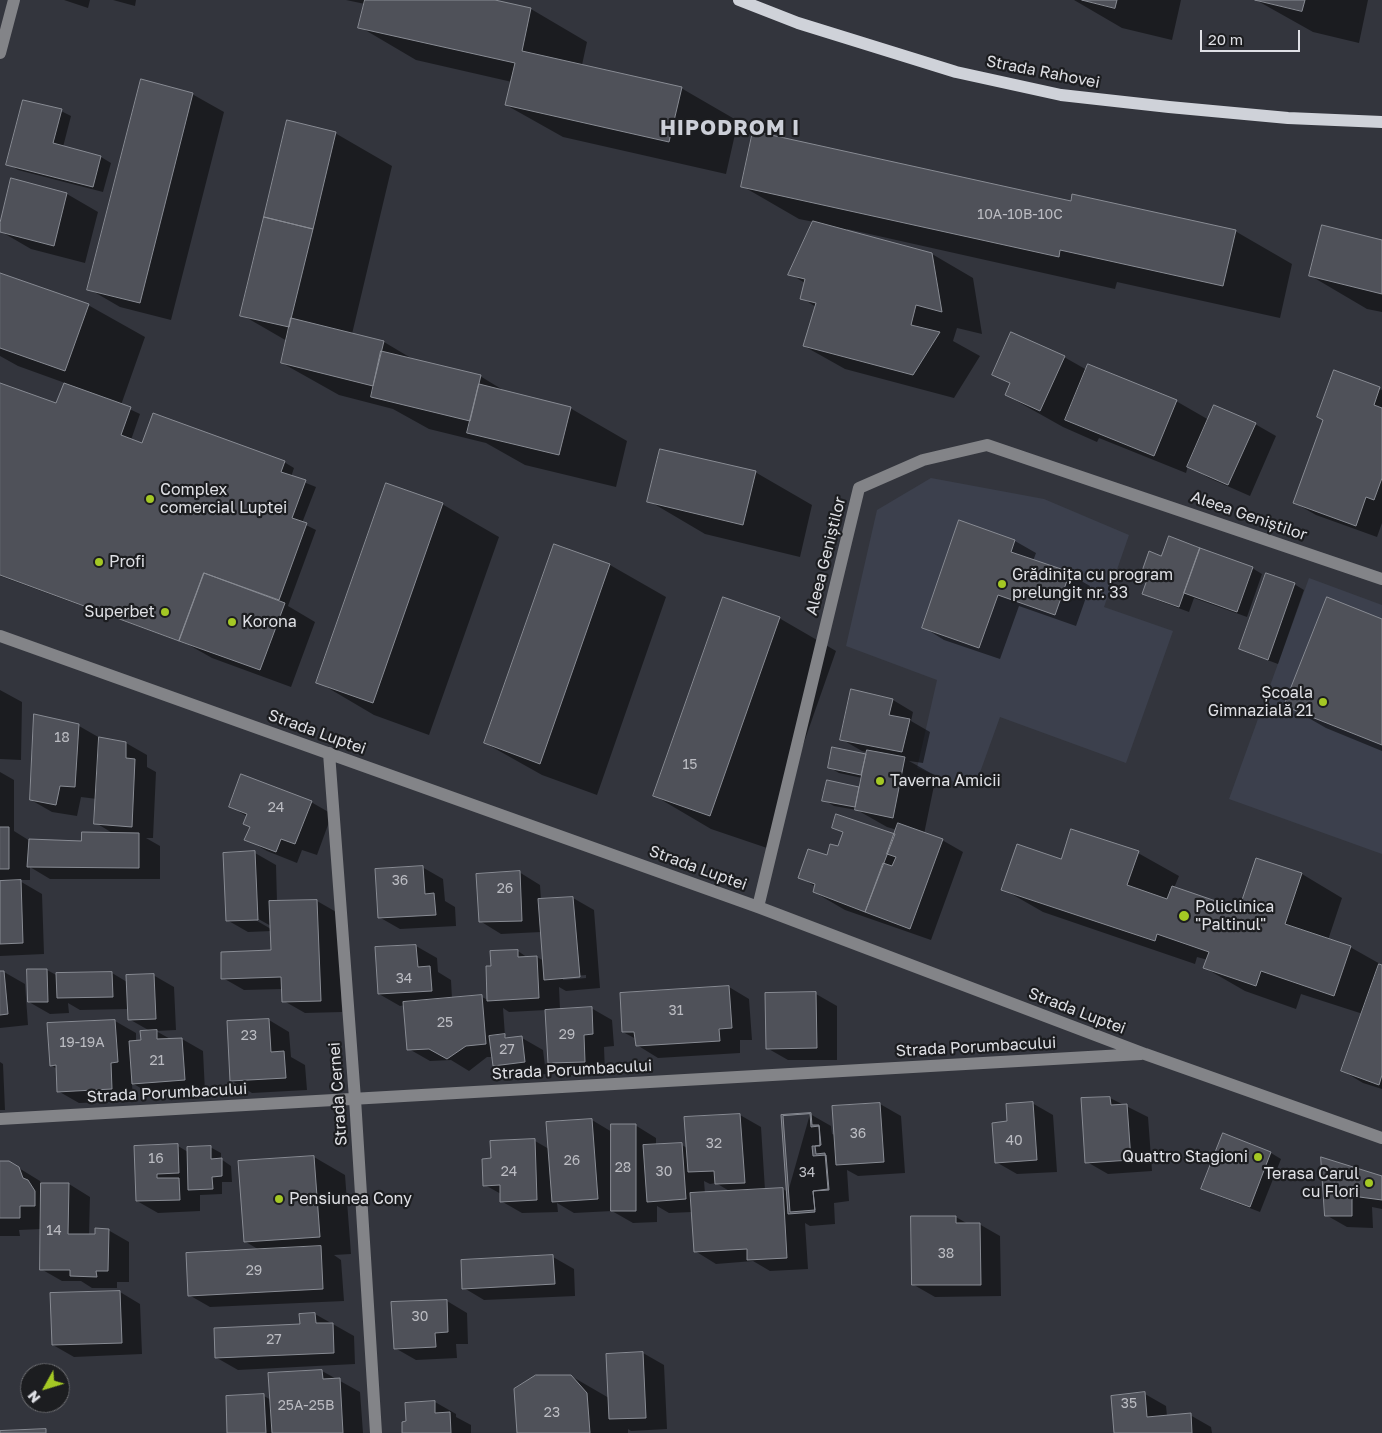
<!DOCTYPE html>
<meta charset="utf-8">
<style>
body{margin:0}
#map{position:relative;width:1382px;height:1433px;overflow:hidden;background:#33353d;font-family:"Golos Text",sans-serif}
canvas{display:block}
.north{position:absolute;left:20px;top:1363px;width:50px;height:50px;box-sizing:border-box;background:#1c1d20;border:1px solid #6a6b6f;border-radius:50%;rotate:231deg;font-size:14px;font-weight:700;line-height:20px;text-align:center;color:#dfe0e5}
.north::after{content:'';display:block;margin:auto;width:18px;height:22px;background:#a4c824;clip-path:polygon(50% 0,100% 100%,50% 72%,0 100%)}
.scale{position:absolute;left:1200px;top:30px;width:100px;height:22px;box-sizing:border-box;border:2px solid #dfe0e5;border-top:0;padding-left:6px;font-size:15px;line-height:18px;white-space:nowrap;color:#dfe0e5;-webkit-text-stroke:4px #1c1d20;paint-order:stroke}
</style>
<div id="map">
<canvas width="1382" height="1433"></canvas>
<div class="north">N</div>
<div class="scale">20 m</div>
</div>
<script>
const g = document.querySelector('canvas').getContext('2d');
g.lineJoin = 'round';
function fill(path, color) {
  g.fillStyle = color;
  g.fill(path, 'evenodd');
}
function stroke(path, color, width, dash) {
  g.strokeStyle = color;
  g.lineWidth = width;
  g.lineCap = dash ? 'butt' : 'round';
  g.setLineDash(dash || []);
  g.stroke(path);
}
function label(font, color, halo, rows, align = 'center') {
  g.font = font + ' "Golos Text",sans-serif';
  g.lineWidth = 4.5;
  g.setLineDash([]);
  g.textBaseline = 'middle';
  g.strokeStyle = halo;
  g.fillStyle = color;
  for (const [text, x, y, turn = 0] of rows) {
    g.save();
    g.translate(x, y);
    g.rotate((+turn || 0) * Math.PI / 180);
    g.textAlign = isNaN(turn) ? turn : align;
    if (halo) g.strokeText(text, 0, 0);
    g.fillText(text, 0, 0);
    g.restore();
  }
}
fill(new Path2D(`
 M931,478L1044,499L1129,535L1104,607L1173,631L1126,763L1000,717L974,789L917,768L937,680L846,646L877,510Z
 M1309,578L1382,605V854L1229,799Z`), '#3c404d');
fill(new Path2D(`
 M64,0H90L88,8Z
 M113,0H136L135,6Z
 M346,0H489L531,9L587,42L582,65L681,88L738,121L726,174L563,137L506,105L512,82L416,60L360,27L365,4Z
 M1074,0H1181L1172,40L1122,28Z
 M1256,0H1368L1359,43L1313,32Z
 M192,94L224,112L171,320L120,307L89,289Z
 M61,111L71,116L63,147L101,157L111,163L103,192L18,170L8,164Z
 M335,133L392,166L352,334L384,342L416,361L480,376L508,393L570,408L627,441L616,487L525,465L486,443L429,429L393,409L339,395L282,363L287,341L242,315Z
 M12,180L67,194L98,212L85,263L31,249L0,231Z
 M742,186L1072,202L1235,231L1292,264L1280,318L1117,282L1115,289L847,229V231L932,254L973,278L982,334L957,328L953,341L980,356L954,398L845,369L804,346L816,307L802,298L805,283L790,274L814,222L799,219Z
 M1382,241V312L1367,309L1311,276Z
 M0,274L88,305L145,337L121,405L140,414L131,440L143,444L284,462L294,468L291,477L316,487L302,523L316,530L288,606L315,622L291,687L212,658L189,645L0,576V384L57,405L65,383L18,366L0,356Z
 M1064,357L1087,370L1176,401L1209,420L1255,424L1276,436L1250,496L1209,478L1188,466L1186,473L1099,438L1097,442L1063,427L1006,395L1011,384L993,374Z
 M1335,372L1382,390V523L1377,537L1316,515L1295,503L1324,420Z
 M755,472L812,505L800,557L705,534L649,501Z
 M442,504L499,537L429,735L374,715L318,682Z
 M960,522L1015,541L1036,553L1033,561L1069,574L1090,586L1076,626L1019,606L1000,659L944,640L923,627Z
 M1169,538L1252,568L1262,574L1247,617L1194,598L1189,612L1154,599L1144,593L1162,557Z
 M555,545L610,565L666,597L597,795L542,775L485,743Z
 M1294,584L1304,590L1278,664L1251,654L1241,648Z
 M779,618L836,651L767,848L711,829L655,796Z
 M1382,621V751L1326,728L1286,705Z
 M0,690L22,702L21,760L0,759Z
 M893,700L913,712L911,721L930,732L923,763L909,761L936,776L924,834L942,840L963,852L931,940L845,910L814,892L816,887L800,877L839,848L844,833L834,827L895,835L897,830L887,827L857,810L834,806L824,800L828,782L860,788L862,778L839,773L829,767L867,756V752L862,751L841,739Z
 M79,726L100,738L126,743L147,755V767L156,772L153,838H146L160,846V879H50L30,867V880H18L42,894L44,954L0,956V882H4V880H0V772L14,780V831L30,841L82,843L114,834L96,823L97,799L81,797L77,816L52,812L31,800Z
 M311,802L332,814L317,855L302,850L297,863L267,851L246,839L251,827L248,817L230,806Z
 M255,853L276,865L277,902L317,901L338,913L342,1012L305,1013L284,1001L283,989L244,990L223,978L272,951V931L248,932L227,920ZM253,916L271,926V929L252,918Z
 M1138,853L1179,876L1174,888L1240,910L1257,859L1302,874L1342,898L1328,940L1350,947L1382,965V1089L1363,1083L1343,1071L1363,1014L1301,994L1296,1009L1245,991L1205,968L1208,960L1197,957L1195,964L1043,912L1003,889L1062,860Z
 M422,867L443,879L445,901L455,907L456,926L400,929L379,917Z
 M519,872L540,885L541,900L573,898L594,910L600,988L566,991L559,987L560,1010L591,1008L612,1020L614,1046L604,1047L605,1073L570,1075L549,1063L546,1010L509,1012L503,1008L505,1036L510,1039L522,1038L543,1050L546,1074L515,1078L494,1065L493,1057H487L469,1071L451,1060L430,1061L409,1049L405,1005L400,1006L379,994L416,946L437,958L438,972L451,980L452,999L482,997L488,1000L492,967L491,952L518,951L528,958L537,957L544,961L541,932L501,934L480,921ZM586,975V978L563,980V977Z
 M47,970L58,976L112,973L127,982L153,975L174,987L176,1030L156,1031L172,1040L182,1039L203,1051L205,1092L154,1096L132,1083L133,1101L79,1103L58,1091L57,1069L51,1065L115,1021L136,1033V1042L142,1041L150,1031L129,1019V1009L80,1010L68,1003L69,1013L50,1014L29,1002Z
 M4,972L25,984L28,1025L0,1028V973Z
 M729,987L749,999L752,1040H740V1053L658,1058L637,1045L636,1039L623,1032Z
 M816,994L837,1006V1060H788L767,1048Z
 M269,1020L289,1032L291,1057L305,1065L307,1090L252,1093L232,1081Z
 M0,1062L3,1064L5,1110H0Z
 M1110,1098L1148,1117L1152,1171L1108,1174L1087,1162Z
 M1032,1103L1053,1115L1057,1172L1017,1174L996,1162L1009,1123Z
 M880,1104L901,1116L905,1173L858,1176L847,1170L849,1201L834,1203L835,1224L810,1226L805,1223L808,1269L770,1271L753,1261L716,1264L695,1251L692,1212L669,1213L657,1206V1222L633,1223L612,1211L574,1213L557,1203L558,1212L522,1213L501,1201V1194L485,1185L492,1160L535,1141L549,1149L547,1124L592,1120L612,1132L635,1125L656,1138V1146L682,1145L687,1148L686,1118L740,1115L761,1127L765,1190L783,1189L788,1192L810,1114L831,1126L832,1134L835,1135ZM704,1181L710,1184L716,1183L731,1192L705,1194Z
 M178,1146L188,1152L210,1147L221,1153V1159L231,1166L232,1182H222V1194L200,1195V1211L158,1213L137,1201Z
 M1271,1153L1281,1159L1260,1212L1213,1194L1203,1188Z
 M314,1157L345,1175L351,1254L334,1255L341,1260L344,1301L210,1307L189,1295L261,1251L246,1242Z
 M1323,1159L1382,1177V1209L1372,1207L1373,1228L1347,1227L1326,1215Z
 M0,1162H9L40,1181L41,1184H69L90,1197L89,1235H96L108,1230L129,1242V1282H117V1288H92L81,1281H62L41,1269L42,1229L19,1230L20,1236H0Z
 M956,1217L968,1224H979L1000,1236L1001,1296L935,1297L914,1285Z
 M553,1257L574,1269L575,1296L484,1300L464,1288Z
 M120,1292L140,1304L142,1354L74,1357L53,1345Z
 M447,1301L467,1313L468,1344H456L457,1358L416,1360L395,1348Z
 M315,1314L354,1336L355,1364L238,1370L217,1358L301,1325Z
 M643,1353L664,1365L667,1429L631,1431L628,1429V1433H518L571,1376L609,1398Z
 M322,1371L360,1392L363,1433H229L264,1396L271,1400Z
 M1145,1394L1166,1406L1167,1416L1190,1415L1211,1427L1212,1433H1115Z
 M435,1402L456,1414V1417L471,1425V1433H403L408,1422Z`), '#0007');
const building = new Path2D(`
 M365,0H495L531,8L522,51L682,87L669,142L505,105L515,63L358,28Z
 M1082,0H1117L1115,8Z
 M1255,0H1305L1302,11Z
 M141,79L193,93L140,303L87,290Z
 M23,100L62,109L53,143L101,156L93,187L6,165Z
 M287,120L336,132L313,229L264,217Z
 M753,131L1071,201L1072,194L1236,230L1223,286L1060,250L1059,257L741,187Z
 M11,178L67,193L54,246L0,232V223Z
 M264,217L313,229L289,327L240,316Z
 M813,221L932,253L942,312L916,305L911,325L940,332L913,375L803,346L816,303L800,299L805,279L788,275Z
 M1322,225L1382,240V294L1309,276Z
 M0,273L89,304L65,371L0,348Z
 M291,318L384,341L373,386L281,363Z
 M1011,332L1065,356L1040,411L1005,395L1010,383L992,375Z
 M381,351L481,375L470,421L371,397Z
 M1088,364L1177,400L1154,456L1065,420Z
 M1334,370L1380,387L1374,405L1382,408V478L1374,500L1366,497L1356,526L1293,503L1323,420L1317,417Z
 M0,383L56,403L64,383L131,407L121,435L142,443L153,413L285,461L281,472L306,480L292,518L307,523L279,600L204,573L179,641L0,575Z
 M479,384L571,407L559,455L467,433Z
 M1214,405L1256,423L1228,485L1187,467Z
 M660,449L756,471L743,525L647,502Z
 M386,483L443,503L373,703L316,683Z
 M959,520L1015,540L1011,552L1070,572L1055,615L998,595L979,648L922,628Z
 M1169,536L1200,548L1179,607L1142,594L1148,577L1141,574L1149,551L1161,556Z
 M554,544L610,564L540,764L484,743Z
 M1200,548L1253,567L1237,612L1184,593Z
 M204,573L285,603L260,670L179,641Z
 M1266,573L1295,583L1268,660L1239,649Z
 M723,597L780,617L710,816L653,796Z
 M1327,597L1382,619V745L1284,706Z
 M851,689L893,699L889,715L910,719L902,752L840,740Z
 M34,714L79,724L75,787L60,786L56,805L30,800Z
 M99,737L126,742V758L135,759L132,827L94,824Z
 M832,747L866,754L861,775L828,768Z
 M867,750L905,757L893,818L855,810Z
 M241,774L312,801L295,844L281,839L276,852L244,840L250,827L243,824L247,814L229,807Z
 M827,780L859,787L855,807L822,801Z
 M836,814L895,834L865,912L813,892L815,884L798,878L808,849L827,855L830,844L838,846L843,832L832,828Z
 M898,823L943,839L910,929L865,912L883,863L892,866L896,857L887,854Z
 M0,827H9V869H0Z
 M1071,829L1139,851L1127,885L1167,899L1172,886L1239,909L1256,858L1302,873L1285,924L1351,946L1334,996L1261,971L1256,986L1203,968L1209,952L1157,934L1155,941L1001,890L1017,844L1061,859Z
 M82,832L139,833V868L27,867L29,839L81,841Z
 M255,851L258,920L226,921L223,853Z
 M423,866L425,894L434,893L436,915L378,918L375,869Z
 M520,871L522,921L479,922L476,874Z
 M21,880L23,943L0,944V881Z
 M573,897L580,977L544,980L538,899Z
 M317,900L321,1001L282,1002L281,977L221,979V952L271,950L269,901Z
 M416,945L418,967L430,966L432,991L378,994L375,947Z
 M518,950V957L537,956L539,998L487,1001L486,966H491L490,951Z
 M1379,964L1382,965V1075L1379,1085L1341,1071Z
 M27,969H47L48,1002H28Z
 M0,971H4L8,1014L0,1015Z
 M112,972L113,997L57,998L56,973Z
 M154,974L156,1019L128,1020L126,975Z
 M729,986L732,1028L719,1029L720,1041L636,1046L634,1032H622L620,993Z
 M816,992L817,1048L766,1049L765,993Z
 M482,995L486,1044L466,1046L447,1059L429,1049L407,1050L403,1002Z
 M592,1007L593,1034L584,1035L585,1062L548,1063L545,1010Z
 M269,1019L271,1052L284,1051L286,1078L230,1081L227,1021Z
 M115,1020L118,1062L111,1063L112,1089L57,1092L56,1065L50,1066L47,1023Z
 M157,1030V1039L182,1038L185,1080L132,1084L129,1041L141,1040L140,1031Z
 M505,1034V1038L522,1036L525,1062L493,1066L489,1036Z
 M1110,1097L1111,1105L1127,1104L1131,1160L1085,1163L1081,1098Z
 M1033,1102L1037,1160L995,1163L992,1123L1007,1121L1006,1104Z
 M880,1103L884,1162L836,1165L832,1106Z
 M811,1113L812,1125H819L821,1145L815,1146L816,1154L825,1153L828,1189L813,1191L815,1212L788,1214L781,1115Z
 M740,1114L745,1183L715,1184L714,1171L688,1172L684,1117Z
 M810,1114L811,1127L819,1126L820,1146H812L813,1156L826,1155L829,1190L813,1191L815,1210L790,1212L783,1116Z
 M592,1119L598,1199L552,1202L546,1122Z
 M611,1124H636V1211H611Z
 M1223,1133L1271,1152L1250,1207L1201,1189Z
 M535,1139L537,1200L500,1202V1185L483,1186L482,1159L491,1158L490,1141Z
 M682,1143L686,1199L647,1202L643,1145Z
 M178,1144L179,1173L157,1174V1178H179L180,1200L136,1201L134,1146Z
 M211,1146V1159L222,1158V1176L212,1177L213,1189L188,1190L187,1147Z
 M314,1156L320,1237L244,1242L238,1161Z
 M1321,1157L1382,1176V1200L1352,1196V1216H1325Z
 M0,1161H9L19,1167L23,1178L28,1180L35,1191V1206H20V1218H0Z
 M41,1183H69L68,1234H95V1228L109,1229L108,1271H96L97,1277L70,1276V1270H40Z
 M783,1188L787,1258L747,1260V1249L694,1252L690,1193Z
 M911,1216H956V1223H980L981,1285H912Z
 M321,1246L323,1289L188,1296L186,1253Z
 M553,1255L555,1284L462,1289L461,1260Z
 M120,1291L122,1343L52,1345L50,1293Z
 M447,1300L448,1332L435,1333L436,1347L394,1349L391,1302Z
 M315,1313L316,1323H333L334,1353L215,1358L214,1328L300,1324L299,1314Z
 M643,1352L646,1418L609,1419L606,1354Z
 M322,1370L323,1379L340,1378L343,1433H272L268,1373Z
 M536,1375H571L587,1393L590,1433H517L514,1389Z
 M1145,1392L1147,1417L1191,1413L1192,1433H1114L1111,1396Z
 M264,1394L266,1433H227L226,1396Z
 M435,1401V1413L450,1412L451,1433H402V1422L406,1421L405,1403Z
 M46,1429V1433H0V1431Z`);
fill(building, '#4f5159');
stroke(building, '#888b93', 1);
stroke(new Path2D(`
 M0,53L14,0
 M0,636L758,907L1145,1054L1382,1138
 M329,753L355,1099L376,1433
 M758,907L859,488L923,460L987,445L1382,579
 M0,1119L1141,1054`), '#838488', 12);
stroke(new Path2D(`
 M739,0L798,23L956,72L1061,95L1169,107L1288,118L1382,122`), '#cfd2d9', 12);
for (const [x, y, r, color] of [
 [150,499,5,"#a4c824"],
 [99,562,5,"#a4c824"],
 [1002,584,5,"#a4c824"],
 [165,612,5,"#a4c824"],
 [232,622,5,"#a4c824"],
 [1323,702,5,"#a4c824"],
 [880,781,5,"#a4c824"],
 [1184,916,6,"#a4c824"],
 [1258,1157,5,"#a4c824"],
 [1369,1183,5,"#a4c824"],
 [279,1199,5,"#a4c824"]
]) {
  const dot = new Path2D();
  dot.arc(x, y, r, 0, 2 * Math.PI);
  g.fillStyle = color;
  g.fill(dot);
  stroke(dot, '#1c1d20', 2);
}
label('14px', '#bbbcc2', null, [
 ["10A-10B-10C",1020,215],
 ["18",62,738],
 ["15",690,765],
 ["24",276,808],
 ["36",400,881],
 ["26",505,889],
 ["34",404,979],
 ["31",676,1011],
 ["25",445,1023],
 ["29",567,1035],
 ["23",249,1036],
 ["19-19A",82,1043],
 ["27",507,1050],
 ["21",157,1061],
 ["36",858,1134],
 ["40",1014,1141],
 ["32",714,1144],
 ["16",156,1159],
 ["26",572,1161],
 ["28",623,1168],
 ["24",509,1172],
 ["30",664,1172],
 ["34",807,1173],
 ["14",54,1231],
 ["38",946,1254],
 ["29",254,1271],
 ["30",420,1317],
 ["27",274,1340],
 ["35",1129,1404],
 ["25A-25B",306,1406],
 ["23",552,1413]
]);
label('16px', '#dfe0e5', '#1c1d20', [
 ["Strada Rahovei",1043,72,11],
 ["Aleea Geniștilor",1249,516,19],
 ["Aleea Geniștilor",826,556,-76],
 ["Strada Luptei",317,732,20],
 ["Strada Luptei",698,868,20],
 ["Strada Luptei",1077,1011,21],
 ["Strada Porumbacului",976,1047,-3],
 ["Strada Porumbacului",572,1070,-3],
 ["Strada Porumbacului",167,1093,-3],
 ["Strada Cernei",338,1094,-94]
]);
label('16px', '#dfe0e5', '#1c1d20', [
 ["Complex",160,490],
 ["comercial Luptei",160,508],
 ["Profi",109,562],
 ["Grădinița cu program",1012,575],
 ["prelungit nr. 33",1012,593],
 ["Superbet",155,612,"right"],
 ["Korona",242,622],
 ["Școala",1313,693,"right"],
 ["Gimnazială 21",1313,711,"right"],
 ["Taverna Amicii",890,781],
 ["Policlinica",1195,907],
 ["\"Paltinul\"",1195,925],
 ["Quattro Stagioni",1248,1157,"right"],
 ["Terasa Carul",1359,1174,"right"],
 ["cu Flori",1359,1192,"right"],
 ["Pensiunea Cony",289,1199]
], 'left');
g.letterSpacing = '1px';
label('bold 21px', '#cccfd8', '#1c1d20', [
 ["HIPODROM I",730,128]
]);
g.letterSpacing = '0px';
</script>
